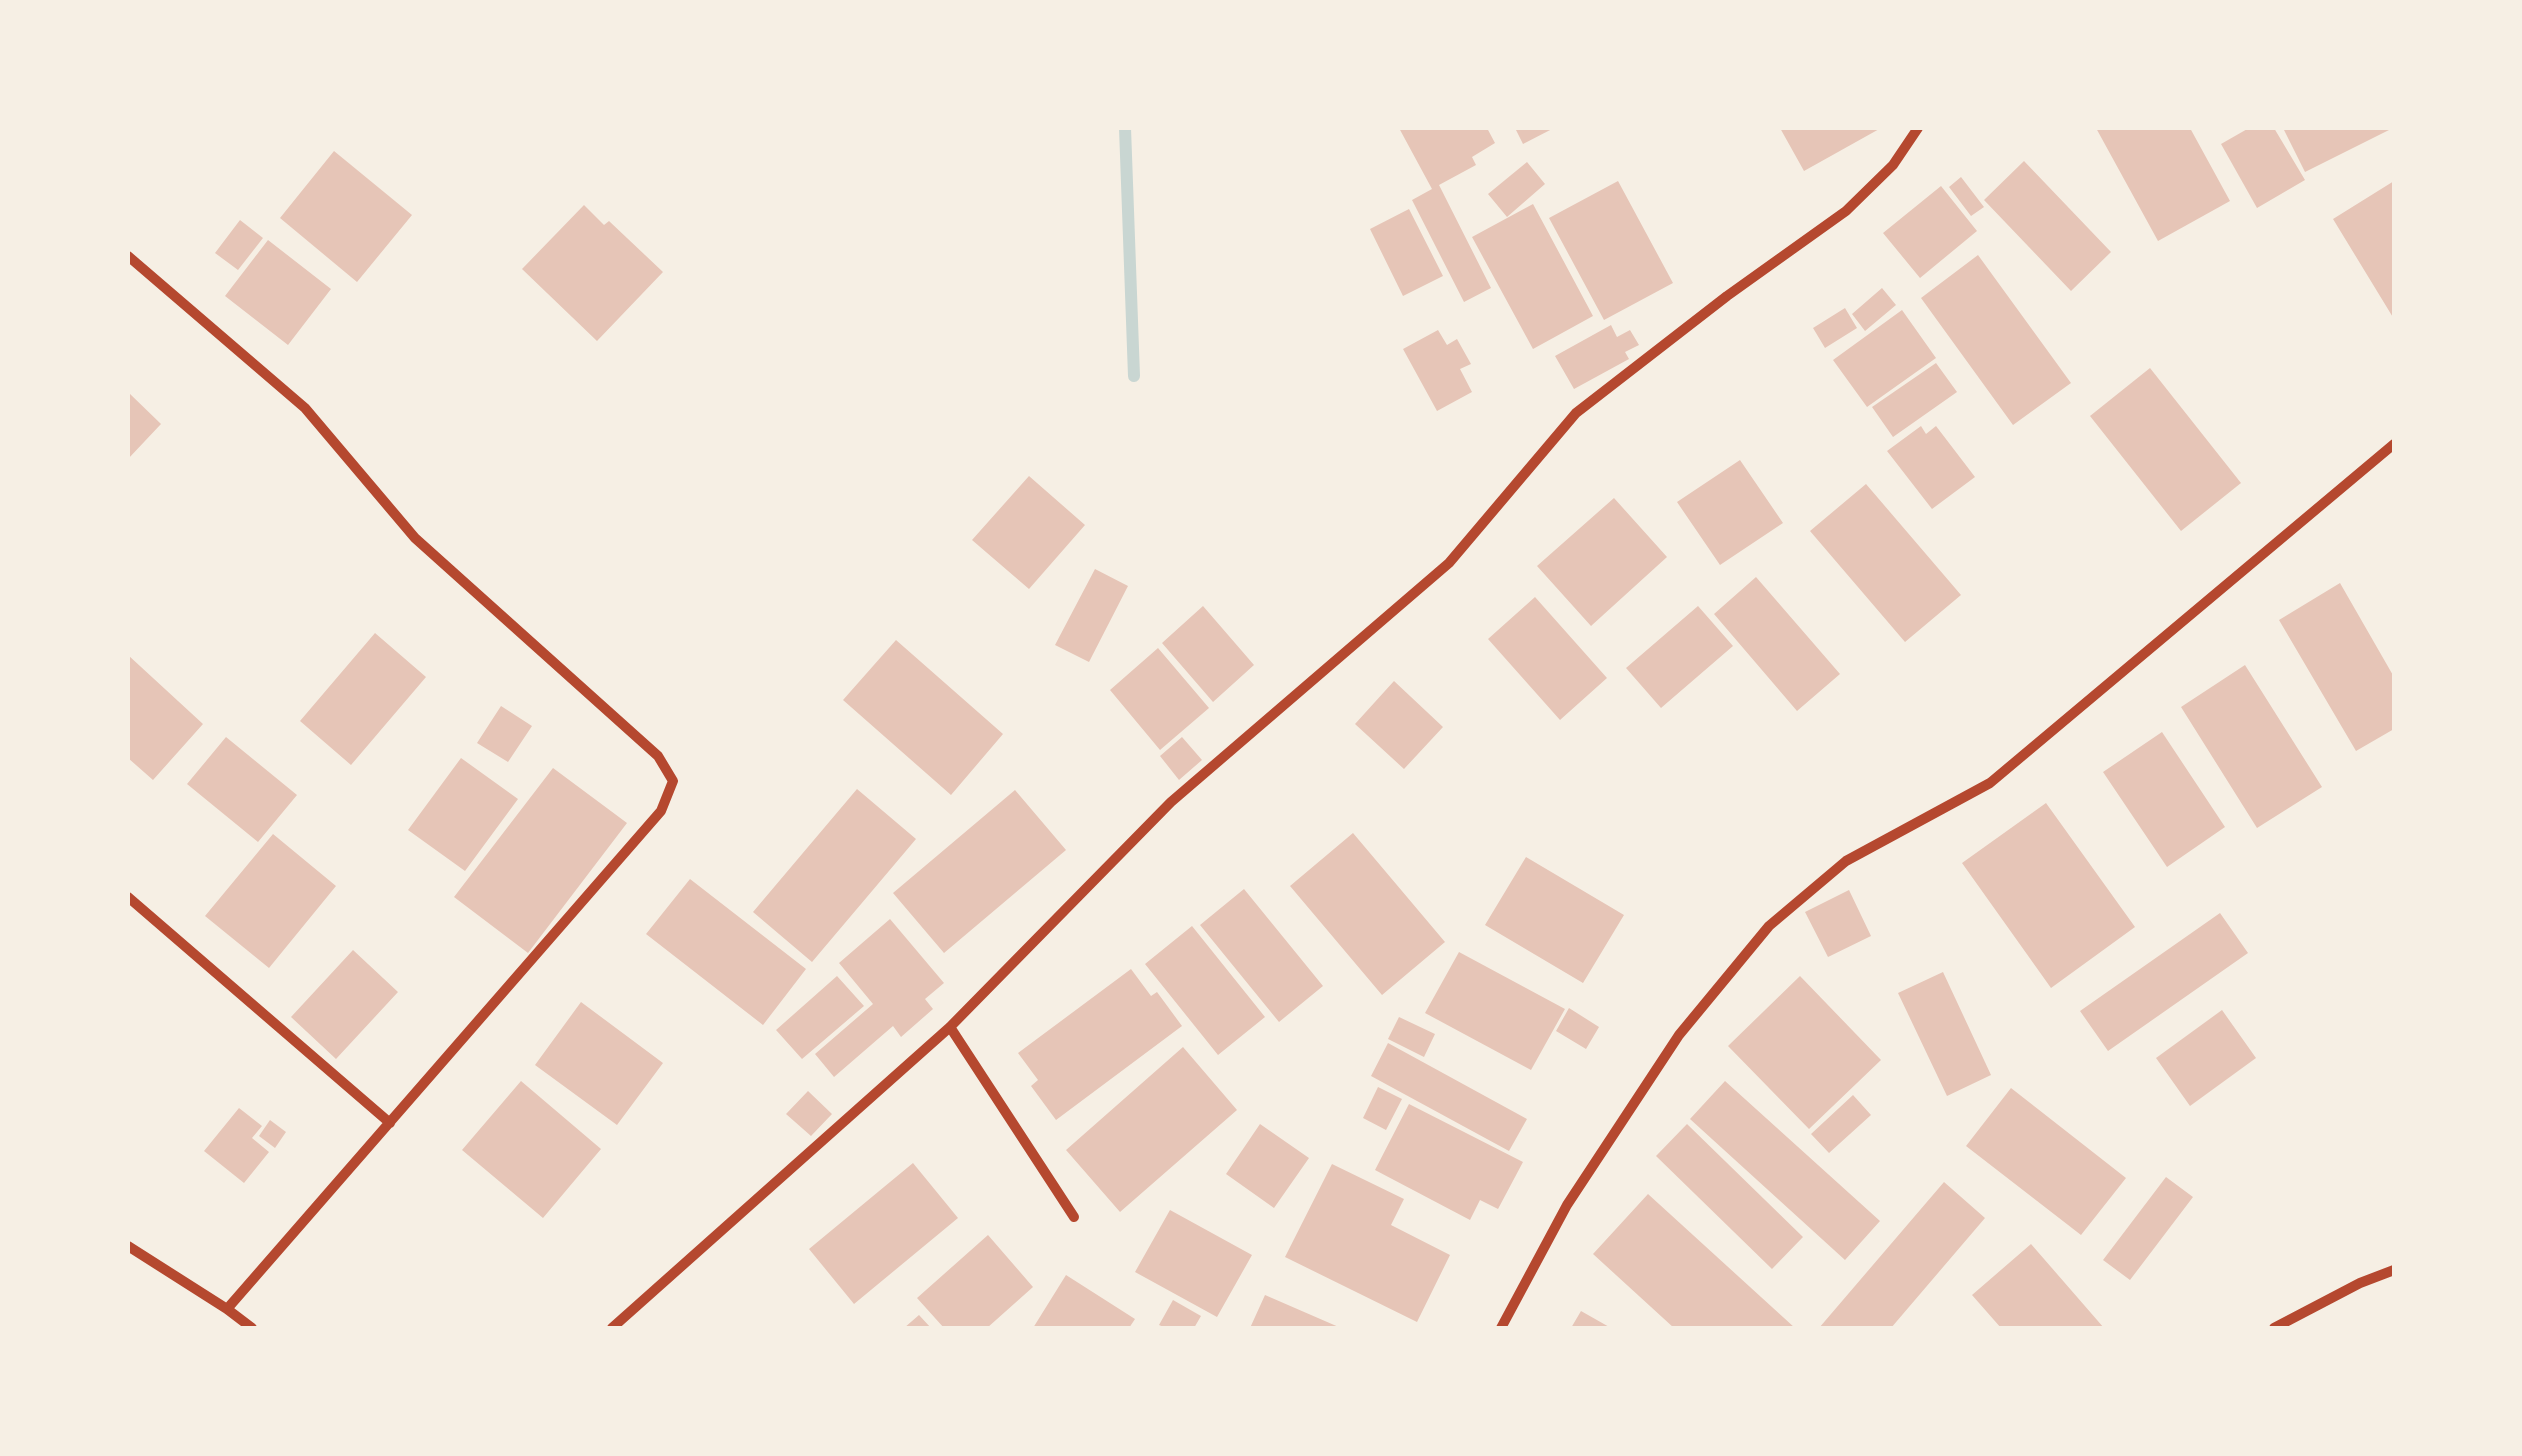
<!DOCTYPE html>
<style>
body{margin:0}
#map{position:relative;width:2522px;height:1456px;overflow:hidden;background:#f6efe4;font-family:Arial,sans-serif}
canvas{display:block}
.frame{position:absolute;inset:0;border:130px solid #f6efe4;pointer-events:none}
</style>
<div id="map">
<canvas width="2522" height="1456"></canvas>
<div class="frame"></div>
</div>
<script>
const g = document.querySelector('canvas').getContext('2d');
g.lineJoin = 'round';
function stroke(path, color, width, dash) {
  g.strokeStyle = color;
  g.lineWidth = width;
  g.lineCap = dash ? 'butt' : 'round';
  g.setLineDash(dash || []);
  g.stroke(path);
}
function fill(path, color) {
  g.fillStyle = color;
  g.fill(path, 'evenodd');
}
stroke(new Path2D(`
 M1125,128L1134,376`), '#c9d6d2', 12);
fill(new Path2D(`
 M1399,128H1487L1495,143L1472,157L1476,165L1439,185L1491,288L1464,302L1412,200L1432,189Z
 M1515,128H1554L1523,144Z
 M1780,128H1881L1804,171Z
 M2096,128H2190L2230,201L2158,241Z
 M2249,128H2274L2305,180L2257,208L2221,144Z
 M2283,128H2393L2305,172Z
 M334,151L412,215L357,282L280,218Z
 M2024,161L2111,252L2071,291L1984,200Z
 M1527,162L1545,184L1507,217L1488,194Z
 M1961,177L1984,207L1971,216L1949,187Z
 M1618,181L1673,283L1604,320L1549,218Z
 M2394,181V319L2333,219Z
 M1941,186L1977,231L1920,278L1883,233Z
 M1533,204L1593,316L1533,349L1472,237Z
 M584,205L604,225L609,221L663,272L597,341L522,269Z
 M1409,209L1443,276L1403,296L1370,229Z
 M240,220L263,238L238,270L215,253Z
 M268,240L331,289L288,345L225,296Z
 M1978,255L2071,383L2013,425L1921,298Z
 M1882,288L1896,305L1865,331L1852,314Z
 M1845,308L1857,328L1825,348L1813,328Z
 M1902,310L1936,358L1867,407L1833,360Z
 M1611,325L1617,337L1630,330L1639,345L1625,352L1629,359L1574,389L1555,356Z
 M1438,330L1447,345L1457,339L1471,364L1460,369L1472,392L1437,411L1403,349Z
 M1936,363L1957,392L1893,437L1872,407Z
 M2150,368L2241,483L2181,531L2090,416Z
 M128,392L161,424L128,459Z
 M1921,426L1926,434L1936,426L1975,477L1932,509L1887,451Z
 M1740,460L1783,523L1720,565L1677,502Z
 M1029,476L1085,525L1029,589L972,540Z
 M1866,484L1961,595L1905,642L1810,531Z
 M1614,498L1667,557L1591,626L1537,566Z
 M1095,569L1128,586L1089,662L1055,645Z
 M1756,577L1840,674L1797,711L1714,614Z
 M2340,583L2394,677V729L2356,751L2279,620Z
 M1535,597L1607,678L1560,720L1488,639Z
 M1203,606L1254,665L1213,702L1162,643Z
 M1698,606L1733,646L1661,708L1626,668Z
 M375,633L426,677L351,765L300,721Z
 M896,640L1003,734L951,795L843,700Z
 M1158,648L1209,708L1160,750L1110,690Z
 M128,655L203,724L153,780L128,758Z
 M2245,665L2322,787L2257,828L2181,707Z
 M1394,681L1443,727L1404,769L1355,724Z
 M501,706L532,726L508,762L477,743Z
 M2162,732L2225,827L2167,867L2103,772Z
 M226,737L297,795L258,842L187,784Z
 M1182,737L1202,760L1179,780L1160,756Z
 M461,758L518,799L465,871L408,830Z
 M553,768L627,823L528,953L454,897Z
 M857,789L916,839L812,962L753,912Z
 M1015,790L1066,850L944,953L893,893Z
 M2046,803L2135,927L2051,988L1962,863Z
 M1353,833L1445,942L1382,995L1290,886Z
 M273,834L336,886L269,968L205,916Z
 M1526,857L1624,915L1583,983L1485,925Z
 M690,879L806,969L763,1025L646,934Z
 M1244,889L1323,986L1279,1022L1200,925Z
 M1849,890L1871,936L1828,957L1805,912Z
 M2220,913L2248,953L2108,1051L2080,1011Z
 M890,919L944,983L925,999L933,1009L901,1037L893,1026L834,1077L815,1054L873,1004L839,963Z
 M1192,926L1265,1017L1218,1055L1145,964Z
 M353,950L398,992L336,1059L291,1017Z
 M1459,952L1565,1009L1531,1070L1425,1013Z
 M1131,969L1151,996L1157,992L1182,1026L1056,1120L1031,1086L1038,1080L1018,1053Z
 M1943,972L1991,1075L1947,1096L1898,993Z
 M837,976L864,1006L802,1059L776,1030Z
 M1800,976L1881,1060L1809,1129L1728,1046Z
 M581,1002L663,1063L617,1125L535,1065Z
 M1569,1008L1599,1027L1586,1049L1556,1031Z
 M2222,1010L2256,1058L2190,1106L2156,1058Z
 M1399,1017L1435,1034L1424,1057L1388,1039Z
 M1388,1043L1527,1119L1509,1151L1371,1076Z
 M1183,1047L1237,1110L1120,1212L1066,1150Z
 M521,1081L601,1149L543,1218L462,1150Z
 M1725,1081L1880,1221L1845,1260L1690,1119Z
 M1378,1087L1402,1099L1386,1130L1363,1118Z
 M2011,1088L2126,1178L2081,1235L1966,1146Z
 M808,1091L832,1114L811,1136L786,1114Z
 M1853,1095L1871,1115L1829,1153L1811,1134Z
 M1409,1104L1523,1162L1498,1209L1480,1200L1470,1220L1375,1170Z
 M239,1108L262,1126L252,1138L269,1152L244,1183L204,1151Z
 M270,1120L286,1132L275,1148L259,1136Z
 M1260,1124L1309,1158L1274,1208L1226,1174Z
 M1687,1124L1803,1237L1772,1269L1656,1156Z
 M913,1163L958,1218L854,1304L809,1249Z
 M1332,1164L1404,1199L1391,1225L1450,1255L1417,1322L1285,1257Z
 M2166,1177L2193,1197L2130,1280L2103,1260Z
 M1944,1182L1985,1218L1891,1328H1819Z
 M1648,1194L1795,1328H1674L1593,1254Z
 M1170,1210L1252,1255L1217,1317L1135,1272Z
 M988,1235L1033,1287L987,1328H944L917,1298Z
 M2031,1244L2104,1328H2001L1972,1295Z
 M1066,1275L1135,1319L1129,1328H1033Z
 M1265,1295L1341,1328H1250Z
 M1173,1300L1201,1316L1194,1328H1166L1159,1325Z
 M1581,1311L1611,1328H1571Z
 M919,1315L931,1328H904Z`), '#e6c5b7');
stroke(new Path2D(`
 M128,256L305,408L415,538L658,756L673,781L661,811L227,1309
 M128,897L390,1123
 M950,1027L1074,1217
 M128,1246L227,1309L252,1328
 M612,1328L950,1027L1171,802L1449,563L1576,413L1727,296L1846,211L1893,165L1918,128
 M1501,1328L1567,1205L1679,1035L1769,926L1846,861L1990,783L2394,444
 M2274,1328L2360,1283L2394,1270`), '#b5482f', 10);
</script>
